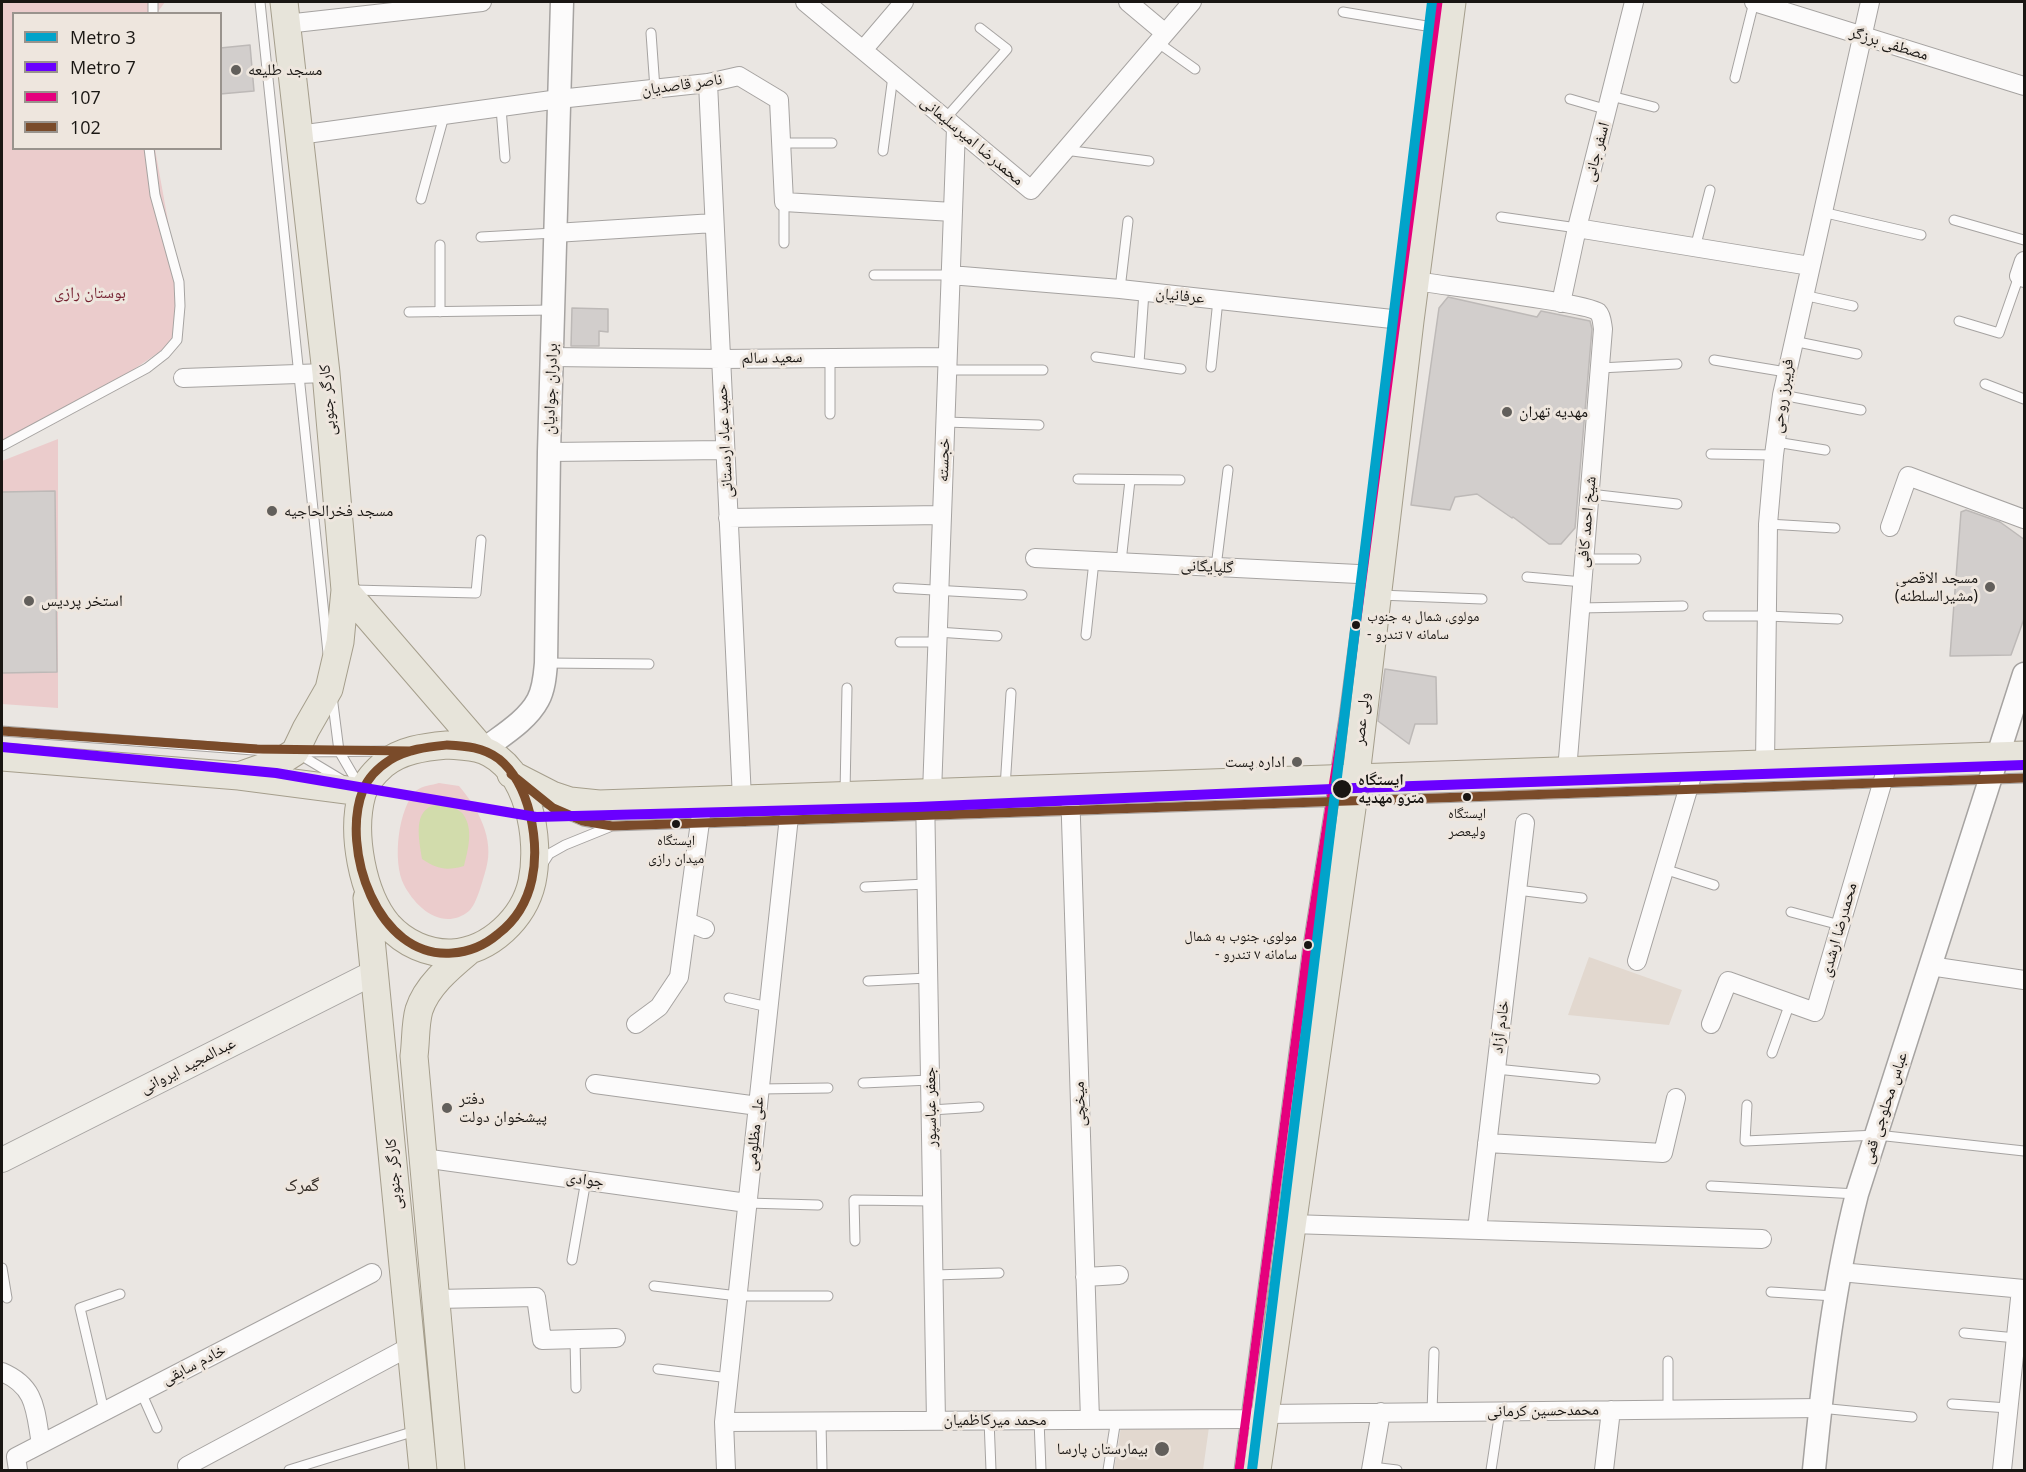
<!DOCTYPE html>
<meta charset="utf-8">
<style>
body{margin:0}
#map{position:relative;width:2026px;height:1472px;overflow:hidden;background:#eae6e2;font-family:"Open Sans",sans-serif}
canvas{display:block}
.frame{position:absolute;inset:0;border:3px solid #191613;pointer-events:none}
.legend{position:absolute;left:12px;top:12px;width:210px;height:138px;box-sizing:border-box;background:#eee6de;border:2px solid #99938d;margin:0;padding:8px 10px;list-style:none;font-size:18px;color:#191613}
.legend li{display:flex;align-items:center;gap:12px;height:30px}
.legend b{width:30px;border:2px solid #99938d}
</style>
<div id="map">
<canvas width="2026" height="1472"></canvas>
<div class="frame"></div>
<ul class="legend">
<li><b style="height:8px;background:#01a3ca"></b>Metro 3</li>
<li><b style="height:8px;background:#6a00ff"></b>Metro 7</li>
<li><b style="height:8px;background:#e5007d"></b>107</li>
<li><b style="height:8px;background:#7a4b2a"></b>102</li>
</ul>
</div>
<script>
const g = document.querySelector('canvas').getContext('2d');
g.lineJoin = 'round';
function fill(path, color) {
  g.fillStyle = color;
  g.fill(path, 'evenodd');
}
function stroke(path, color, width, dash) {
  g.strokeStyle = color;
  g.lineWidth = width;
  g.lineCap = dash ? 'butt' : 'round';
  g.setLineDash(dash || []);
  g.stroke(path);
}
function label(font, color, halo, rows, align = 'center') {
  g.font = font + ' "Open Sans","Noto Naskh Arabic",sans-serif';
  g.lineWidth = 6;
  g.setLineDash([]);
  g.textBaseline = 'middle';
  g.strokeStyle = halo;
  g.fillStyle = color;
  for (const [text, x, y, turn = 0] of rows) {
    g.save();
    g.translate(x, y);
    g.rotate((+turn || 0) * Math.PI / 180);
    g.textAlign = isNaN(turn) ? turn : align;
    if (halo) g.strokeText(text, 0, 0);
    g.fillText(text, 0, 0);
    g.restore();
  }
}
fill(new Path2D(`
 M1589,957L1682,990L1669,1025L1568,1015Z
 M1121,1427H1209L1203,1470H1114Z`), '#e2d8cf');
fill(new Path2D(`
 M2,2H165L157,13L14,14V148L155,149L179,282L177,340L93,397L2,446Z
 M58,439V708L2,704V461Z
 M439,783L459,786C478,808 495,839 486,869C483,879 477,904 469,911C443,932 416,908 404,885C392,862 398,807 417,790C422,786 432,785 439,783Z`), '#ebcccc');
fill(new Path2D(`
 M446,804C451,807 460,810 463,814C474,829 468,850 464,866C446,871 437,869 422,859C420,844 412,813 432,806C436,804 442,805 446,804Z`), '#d2dcac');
const building = new Path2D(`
 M250,45L254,91L220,94V48Z
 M1448,297L1537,317L1541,311L1590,321L1592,329L1575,528L1561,544H1549L1513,517L1512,518L1477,494L1455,497L1450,510L1411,505L1439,308Z
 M572,308L608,309V332L599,331V346H571Z
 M55,491L57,672L2,673V492Z
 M1966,510L2000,522L2025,540V616L2011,655L1950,656L1961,512Z
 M1385,669L1436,677L1437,724H1415L1409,744L1378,721Z`);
fill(building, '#d2cecc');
stroke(building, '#bdb9b7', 1.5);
const service = new Path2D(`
 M153,2V14
 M260,2L328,653
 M1343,12L1438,28
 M651,33L655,89
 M1157,42L1195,69
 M1735,78L1754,2
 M1611,96L1654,107
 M1570,99L1608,110
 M501,108L505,158
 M945,119L1007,49L980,28
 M782,143H832
 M1065,150L1149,161
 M883,151L893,76
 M421,199L444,116
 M784,202V243
 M1822,212L1921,235
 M1501,217L1577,228
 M1954,220L2024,240
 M481,237L554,233
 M440,245V312
 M1695,248L1710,190
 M874,275H950
 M1120,289L1128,221
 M1803,295L1853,306
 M409,312L553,310
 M1959,321L1999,333L2019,276
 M1793,341L1857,354
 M830,357V414
 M1096,357L1181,369
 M1714,360L1786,372
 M1139,363L1144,292
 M1211,367L1218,300
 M1600,368L1677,364
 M947,370H1043
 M1985,384L2024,399
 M1782,395L1861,410
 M945,422L1039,425
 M1776,442L1825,450
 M2,446L147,368L165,354L177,340L180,306L179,282L155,195L149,148
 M1711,454L1774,455
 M1078,479L1180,480
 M1590,494L1677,504
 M1768,524L1835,528
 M1584,559H1636
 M1121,562L1130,480
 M1216,567L1228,470
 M1527,577L1583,582
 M898,588L1022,595
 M353,590L476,593L481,540
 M1379,595L1482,599
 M1580,608L1683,606
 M1708,616H1767L1838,619
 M937,632L997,636
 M1086,635L1094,561
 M900,642H937
 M546,663L649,664
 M332,696L339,751L360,787
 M2,731L280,752
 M300,752L388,751
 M297,753L342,780
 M1005,788L1011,693
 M845,793L847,688
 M557,810L583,821L612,826L2024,778
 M542,865L549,854L565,845L612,826
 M1664,869L1714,885
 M865,887L926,884
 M1517,890L1582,898
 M1791,912L1840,925
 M868,981L928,978
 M729,998L768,1007
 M1772,1053L1790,1003
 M1496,1069L1595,1079
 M863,1083L930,1080
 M760,1089L828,1088
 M1747,1105L1745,1141L1877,1135L2024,1151
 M931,1110L979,1107
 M1711,1186L1857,1194
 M747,1203L818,1205
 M855,1241L854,1200L932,1201
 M572,1260L586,1180
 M2,1268L7,1298
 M934,1275L999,1273
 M654,1286L738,1296H828
 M1771,1292L1834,1296
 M1964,1333L2016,1338
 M575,1339L576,1388
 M1668,1361V1410
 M658,1369L729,1378
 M141,1392L157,1428
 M1952,1404L2008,1408
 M1820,1408L1912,1417
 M104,1411L80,1308L120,1294
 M1432,1412L1434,1352
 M989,1420L991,1470
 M1039,1420L1041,1470
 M821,1422L822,1470
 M1372,1467L1397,1470
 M289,1470L415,1431
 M1108,1470L1116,1419
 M1239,1470L1308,945L1344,717L1438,2
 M1491,1470L1500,1411`);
const minor = new Path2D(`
 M805,2L1031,190L1192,2
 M1128,2L1165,33
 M1754,2L2024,86
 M286,24L482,2
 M863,50L904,2
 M708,83L742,799
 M299,135L559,99L708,83L739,76L779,100L784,202L953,212
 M1577,228L1810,266
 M555,233L714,223
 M2024,261L2019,276L2024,278
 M950,275L1120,289L1410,321
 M1415,281C1439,285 1588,303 1598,312C1602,316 1602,323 1603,329L1567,771
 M1561,303L1577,228L1634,2
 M551,357L721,359L947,357
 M183,378L326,373
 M549,452L725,450
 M728,518L942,515
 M1890,527L1908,476L2024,519
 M1035,558L1378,575
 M1765,764L1768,524L1774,455L1782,395L1870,2
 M1070,788L1090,1420
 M925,793L936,1421
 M932,793L956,128
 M687,922L705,929
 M1637,961L1695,766
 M1930,966L2024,980
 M636,1024L659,1007L679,977L703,800
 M1711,1024L1728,981L1815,1012L1889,760
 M595,1084L758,1106
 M1487,1143L1663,1153L1676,1098
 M423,1158L747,1203
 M1291,1224L1762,1239
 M1477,1230L1525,823
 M1840,1272L2024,1289
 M1085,1277L1119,1275
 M436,1299L536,1297L542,1340L616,1338
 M2,1372C37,1387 35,1411 41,1444
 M724,1422L1246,1419L1265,1414L1820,1408
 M187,1466L411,1346
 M18,1470L16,1457L372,1273
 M726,1470L724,1422L791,798
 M1371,1470L1381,1412
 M1604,1470L1611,1410
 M2002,1470L2021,1289`);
const tertiary = new Path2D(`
 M483,750C501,736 527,721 538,700C544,689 545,675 546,663L549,452L562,2
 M1814,1470C1823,1378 1834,1284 1857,1194L2024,674`);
const secondary = new Path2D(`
 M2,1160L375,972`);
const primary = new Path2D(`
 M345,590L483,750
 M447,745C458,746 472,746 483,750C529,768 541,839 532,882C524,918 490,951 452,953C428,954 404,943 388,925C362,894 351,833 362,794C365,783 374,773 383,765C400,750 425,747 447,745Z
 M2,757L239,776L362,792
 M511,774L552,795L570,801L599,804L2024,755
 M239,776L281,761L295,752L306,729L329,689L340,642L345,590L326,373L284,2
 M367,898L423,1470
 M451,1470L414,1056C416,1042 415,1024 419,1010C427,985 451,966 470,950
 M1257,1470L1353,801L1410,321L1452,2`);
stroke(service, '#a6a3a1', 11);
stroke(minor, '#a6a3a1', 20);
stroke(tertiary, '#a6a3a1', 25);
stroke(secondary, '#a6a3a1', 26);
stroke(primary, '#a59e8c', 29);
stroke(service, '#fcfbfb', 9);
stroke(minor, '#fcfbfb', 18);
stroke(tertiary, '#fcfbfb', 22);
stroke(secondary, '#f1efea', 24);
stroke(primary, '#e7e4da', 27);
stroke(new Path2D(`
 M1239,1470L1308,945L1344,717L1438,2`), '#e5007d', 9);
stroke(new Path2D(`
 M2,731L257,749L411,751
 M447,745C466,746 483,747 499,759C515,772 525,794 530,814C540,857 536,905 498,934C485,945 469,952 452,953C377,959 340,848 363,790C368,778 379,767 390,760C407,749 428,747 447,745Z
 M511,774L553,808L583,821L612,826L2024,778`), '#7a4b2a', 9);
stroke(new Path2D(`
 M1252,1470L1432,2`), '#01a3ca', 10);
stroke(new Path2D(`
 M2,747L276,773L536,817L917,807L1355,788L2024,765`), '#6a00ff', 10);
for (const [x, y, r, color] of [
 [236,70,6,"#625f5b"],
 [1507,412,6,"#625f5b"],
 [272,511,6,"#625f5b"],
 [1990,587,6,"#625f5b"],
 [29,601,6,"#625f5b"],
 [1356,625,5,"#191613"],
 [1297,762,6,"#625f5b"],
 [1342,789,10,"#191613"],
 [1467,797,5,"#191613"],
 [676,824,5,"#191613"],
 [1308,945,5,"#191613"],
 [447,1108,6,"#625f5b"],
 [1162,1449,8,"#625f5b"]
]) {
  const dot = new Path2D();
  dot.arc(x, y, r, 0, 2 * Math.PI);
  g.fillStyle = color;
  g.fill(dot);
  stroke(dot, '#eee6de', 2);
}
label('14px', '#191613', '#eee6de', [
 ["مولوی، شمال به جنوب",1367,617,"left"],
 ["- سامانه ۷ تندرو",1367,635,"left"],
 ["ایستگاه",1467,814],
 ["ولیعصر",1467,832],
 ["ایستگاه",676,841],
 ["میدان رازی",676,859],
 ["مولوی، جنوب به شمال",1297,937,"right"],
 ["- سامانه ۷ تندرو",1297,955,"right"]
]);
label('16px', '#191613', '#eee6de', [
 ["مصطفی برزگر",1889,44,17],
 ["ناصر قاصدیان",682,85,-8],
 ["محمدرضا امیرسلیمانی",972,141,40],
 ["اسفر جانی",1597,152,-75],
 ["عرفانیان",1180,296,6],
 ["سعید سالم",772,358,-1],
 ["برادران جوادیان",551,389,-88],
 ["فریبرز روحی",1783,396,-81],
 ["کارگر جنوبی",328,400,-95],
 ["حمید عباد اردستانی",725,441,-93],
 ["خجسته",944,460,-88],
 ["شیخ احمد کافی",1587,522,-85],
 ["گلپایگانی",1207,567,3],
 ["ولی عصر",1362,719,-84],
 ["محمدرضا ارشدی",1839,930,-74],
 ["خادم آزاد",1501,1027,-83],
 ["عبدالمجید ایروانی",188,1066,-27],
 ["میخچی",1080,1104,-92],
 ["جعفر عباسپور",931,1107,-91],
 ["عباس محلوجی قمی",1885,1108,-72],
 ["علی مظلومی",755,1134,-84],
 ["کارگر جنوبی",394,1174,-95],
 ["جوادی",585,1180,8],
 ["خادم سابقی",194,1365,-27],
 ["محمدحسین کرمانی",1543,1411,-1],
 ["محمد میرکاظمیان",995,1420]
]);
label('16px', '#191613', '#eee6de', [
 ["مسجد طلیعه",248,70],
 ["مهدیه تهران",1519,412],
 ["مسجد فخرالحاجیه",284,511],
 ["مسجد الاقصی",1978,578,"right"],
 ["(مشیرالسلطنه)",1978,596,"right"],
 ["استخر پردیس",41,601],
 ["اداره پست",1285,762,"right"],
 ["دفتر",459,1099],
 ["پیشخوان دولت",459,1117],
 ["بیمارستان پارسا",1148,1449,"right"]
], 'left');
label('16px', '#721d2d', '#eee6de', [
 ["بوستان رازی",90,293]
]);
label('bold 16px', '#191613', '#eee6de', [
 ["ایستگاه",1358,780],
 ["مترو مهدیه",1358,798]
], 'left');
label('18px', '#352e28', '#eee6de', [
 ["گمرک",302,1186]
]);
</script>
